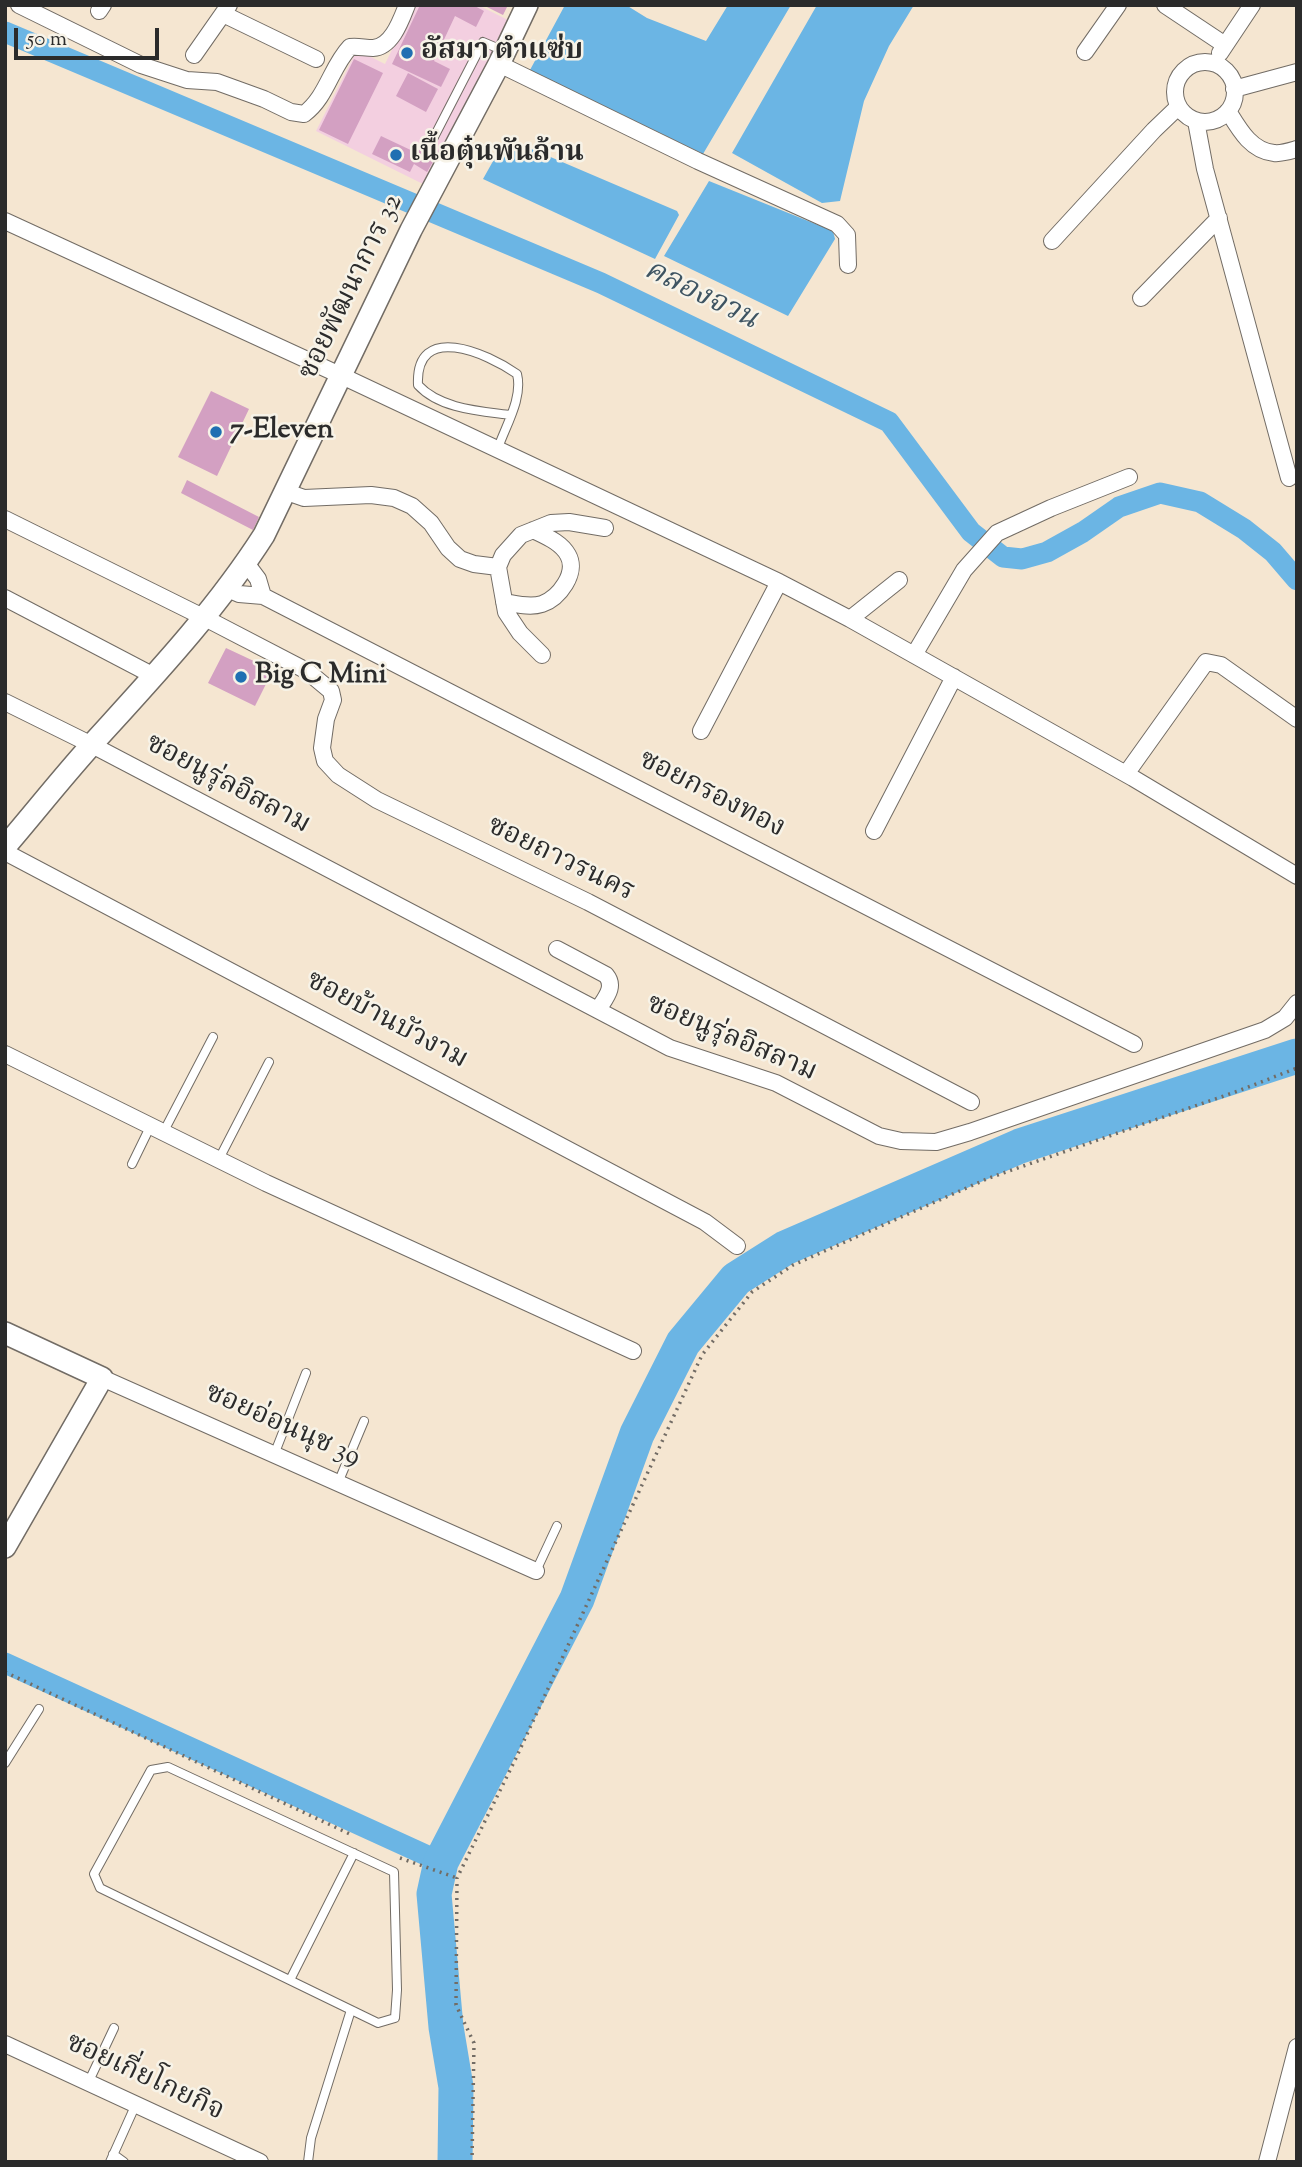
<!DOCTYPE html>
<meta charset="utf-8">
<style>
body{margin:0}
#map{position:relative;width:1302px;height:2167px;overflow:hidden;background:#f5e6d1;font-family:"Sorts Mill Goudy",serif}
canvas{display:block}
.frame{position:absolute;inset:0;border:7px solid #2b2b2b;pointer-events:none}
.scale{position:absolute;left:14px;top:28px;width:145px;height:32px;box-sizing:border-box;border:4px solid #2b2b2b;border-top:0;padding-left:9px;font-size:21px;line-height:24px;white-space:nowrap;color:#2b2b2b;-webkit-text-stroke:5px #f7f3e8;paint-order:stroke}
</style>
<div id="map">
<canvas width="1302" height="2167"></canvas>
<div class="frame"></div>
<div class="scale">50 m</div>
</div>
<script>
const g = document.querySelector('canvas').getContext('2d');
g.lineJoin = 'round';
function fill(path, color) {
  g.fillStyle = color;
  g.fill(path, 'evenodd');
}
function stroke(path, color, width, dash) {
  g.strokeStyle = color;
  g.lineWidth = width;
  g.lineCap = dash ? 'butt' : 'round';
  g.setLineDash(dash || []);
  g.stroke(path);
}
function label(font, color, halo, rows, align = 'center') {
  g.font = font + ' "Sorts Mill Goudy","Noto Serif Thai",serif';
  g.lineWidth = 5;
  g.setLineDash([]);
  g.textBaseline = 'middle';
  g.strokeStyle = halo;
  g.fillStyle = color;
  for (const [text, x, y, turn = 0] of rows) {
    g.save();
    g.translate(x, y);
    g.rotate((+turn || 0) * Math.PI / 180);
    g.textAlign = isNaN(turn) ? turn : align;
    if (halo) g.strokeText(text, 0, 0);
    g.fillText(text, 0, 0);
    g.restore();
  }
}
fill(new Path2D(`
 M414,5H478L510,21L427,186L316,131L357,50L385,64Z`), '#f3cfe0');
fill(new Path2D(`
 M565,5H626L647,18L706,41L728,5H791L703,154L530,70Z
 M817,5H914L889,46L864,101L840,201L822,203L732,153Z
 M506,138L677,211L679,215L655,259L483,179Z
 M709,181L833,231L835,239L788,316L664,256Z`), '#6bb5e4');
stroke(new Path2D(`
 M5,32L601,283L889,422L971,532L1003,557L1022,559L1047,552L1083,532L1119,507L1160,493L1200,502L1244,529L1273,552L1297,580
 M5,1663L441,1862`), '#6bb5e4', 21);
stroke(new Path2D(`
 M455,2162L456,2087L446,2027L434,1894L441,1862L577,1599L637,1434L683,1343L736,1279L785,1248L1020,1146L1297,1056`), '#6bb5e4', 35);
fill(new Path2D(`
 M420,5H473L484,11L476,27L455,16L434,61L450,69L441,87L392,64Z
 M483,5H508L503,15Z
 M354,59L383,73L348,144L319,130Z
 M408,73L438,89L426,112L396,96Z
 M381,136L417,153L424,142L439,151L427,172L414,164L410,172L372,154Z
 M211,391L249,409L217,476L178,457Z
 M187,480L259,517L253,530L181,493Z
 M226,648L273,670L255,706L208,683Z`), '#d3a0c2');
const service = new Path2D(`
 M433,139L483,42L502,50
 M498,448C506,425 523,398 517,374C487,353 415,321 418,385C440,409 480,411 510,415
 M164,1131L213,1037
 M219,1159L269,1062
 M132,1164L151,1125
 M274,1455L306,1373
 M338,1483L364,1421
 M536,1571L557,1526
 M5,1763L39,1709
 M168,1767L394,1872L397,1990L395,2018L378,2023L100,1888L94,1874L151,1770Z
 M290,1980L354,1853
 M89,2081L114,2028
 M113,2154L124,2162
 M110,2162L136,2104
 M308,2162L311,2138L351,2010`);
const minor = new Path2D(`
 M19,5L141,65L187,80L217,82L264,99L291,112L304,114C327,97 331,67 350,47C358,46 365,48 373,48C392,47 401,20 407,5
 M1165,5L1225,45
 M99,11L103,5
 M223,14L316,59
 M1085,52L1118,5
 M1220,53L1252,5
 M194,55L229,5
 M1175 92a30 30 0 1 1 60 0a30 30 0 1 1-60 0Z
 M499,64L698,161L837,224L847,235L848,265
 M1234,89L1297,72
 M1228,111C1239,129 1251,151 1274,153C1281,154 1290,151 1297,149
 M1196,121L1205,169L1289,478
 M5,221L342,376L779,582L850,619L1133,778L1297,876
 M1052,241L1154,130L1178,107
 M1141,298L1219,218
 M284,491L304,498L371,495L394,498L412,506L431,523L448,548L460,559L474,564L498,567
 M5,519L205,618L307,671L331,691L333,700L326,719L322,748L325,761L338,775L377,800L588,902L971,1102
 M246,563L258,579L263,596
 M225,588L239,594L263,596L1134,1044
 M5,598L154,676
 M504,602C516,604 530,608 542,604C559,598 578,573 568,555C561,542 545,536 533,530
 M850,619L899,580
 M542,655L520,633L506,612L498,567L503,555L521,535L551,523L569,522L605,528
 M914,655L964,570L997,533L1051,508L1129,477
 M5,702L92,745L670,1048L776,1083L879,1136L901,1141L936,1142L970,1132L1265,1030L1285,1018L1297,1003
 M701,731L779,582
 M1126,774L1206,662L1221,665L1297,719
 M874,831L954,677
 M5,852L705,1222L737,1246
 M557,949L606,975C616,987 605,998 598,1010
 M5,1054L266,1183L633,1351
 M102,1378L536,1571
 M5,2044L260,2162
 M1267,2162L1297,2047`);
const tertiary = new Path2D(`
 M5,847C35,812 64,775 95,741C155,675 216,610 264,535L411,230L499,64L527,5
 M5,1333L102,1378L5,1547`);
stroke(service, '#726c65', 10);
stroke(minor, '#726c65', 18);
stroke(tertiary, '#726c65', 24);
stroke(new Path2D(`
 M5,1672L352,1835
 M400,1858L457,1878
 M472,2162L474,2043L456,2005L457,1878L516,1758L702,1355L752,1292L793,1265L989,1178L1238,1091L1297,1068`), '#726c65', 3.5, [2, 5]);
stroke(service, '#fff', 8);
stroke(minor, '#fff', 16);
stroke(tertiary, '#fff', 21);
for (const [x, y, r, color] of [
 [407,53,7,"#1f6fb2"],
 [396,155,7,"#1f6fb2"],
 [216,432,7,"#1f6fb2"],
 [241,677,7,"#1f6fb2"]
]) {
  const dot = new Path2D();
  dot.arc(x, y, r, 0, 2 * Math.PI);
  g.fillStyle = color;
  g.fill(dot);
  stroke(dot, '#f7f3e8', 2.5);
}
label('bold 28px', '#2b2b2b', '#f7f3e8', [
 ["อัสมา ตำแซ่บ",421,53],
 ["เนื้อตุ๋นพันล้าน",410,155],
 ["7-Eleven",230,432],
 ["Big C Mini",255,677]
], 'left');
label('28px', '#2b2b2b', '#f7f3e8', [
 ["ซอยพัฒนาการ 32",353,288,-64],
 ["ซอยนูรุ่ลอิสลาม",227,786,28],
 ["ซอยกรองทอง",711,796,27],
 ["ซอยถาวรนคร",560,861,26],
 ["ซอยบ้านบัวงาม",386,1022,28],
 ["ซอยนูรุ่ลอิสลาม",731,1040,23],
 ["ซอยอ่อนนุช 39",282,1427,24],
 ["ซอยเกี่ยโกยกิจ",144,2079,25]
]);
label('italic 30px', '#3e5462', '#f7f3e8', [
 ["คลองจวน",700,297,26]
]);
</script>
